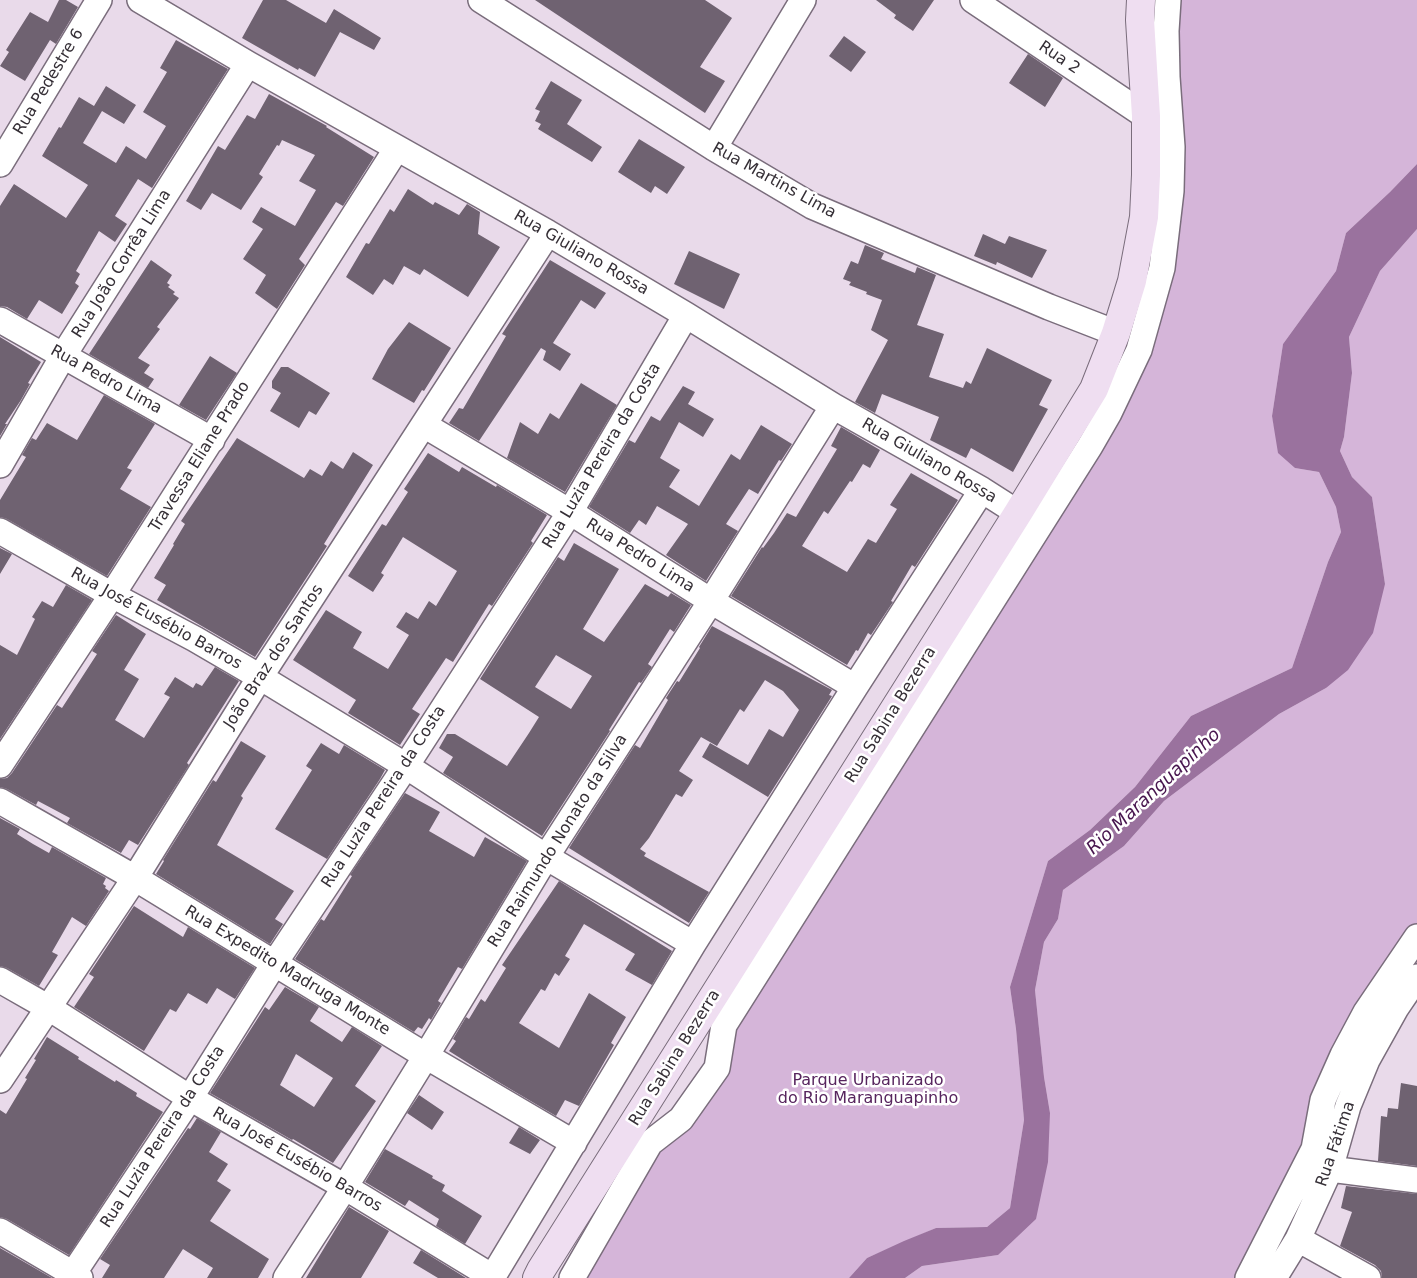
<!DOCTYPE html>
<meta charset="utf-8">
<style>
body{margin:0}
canvas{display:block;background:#e9daea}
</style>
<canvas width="1417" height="1278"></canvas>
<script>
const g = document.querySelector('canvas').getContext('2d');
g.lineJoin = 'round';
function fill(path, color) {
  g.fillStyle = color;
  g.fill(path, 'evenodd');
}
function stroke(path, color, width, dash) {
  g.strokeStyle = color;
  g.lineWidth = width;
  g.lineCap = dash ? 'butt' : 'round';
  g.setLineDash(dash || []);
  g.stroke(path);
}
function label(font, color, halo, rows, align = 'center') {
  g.font = font + ' "DejaVu Sans",sans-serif';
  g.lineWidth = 5;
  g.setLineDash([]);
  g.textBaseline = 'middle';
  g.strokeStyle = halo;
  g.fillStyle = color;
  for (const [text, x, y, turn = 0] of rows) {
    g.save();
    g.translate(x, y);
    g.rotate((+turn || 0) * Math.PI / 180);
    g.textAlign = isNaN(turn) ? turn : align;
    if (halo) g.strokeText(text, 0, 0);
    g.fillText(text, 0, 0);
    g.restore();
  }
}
fill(new Path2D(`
 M1168,0H1417V164L1390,192L1346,233L1336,271L1283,344L1272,416L1275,430L1295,468L1319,472L1336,507L1341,532L1328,562L1292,668L1191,716L1135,787L1090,830L1048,861L1010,987L1016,1029L1024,1120L1010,1208L987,1227L936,1228L867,1258L849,1278H572L681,1119L724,1025L1090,446L1162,268Z
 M1417,229V937L1248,1278H905L922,1266L998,1255L1050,1113L1044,1077L1035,990L1044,942L1058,919L1063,890L1124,846L1164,801L1279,714L1326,688L1385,584L1372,497L1352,477L1340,451L1344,437L1352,373L1349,337L1380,271Z`), '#d5b5d9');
fill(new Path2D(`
 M1417,164V229L1380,271L1349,337L1352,373L1344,437L1340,451L1352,477L1372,497L1385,584L1373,633L1348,670L1326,688L1279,714L1164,801L1124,846L1063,890L1058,919L1044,942L1035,990L1044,1077L1050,1113L1048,1162L1036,1219L998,1255L922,1266L905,1278H849L867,1258L904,1241L936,1228L987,1227L1010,1208L1024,1120L1016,1029L1010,987L1048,861L1090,830L1135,787L1191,716L1292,668L1328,562L1341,532L1336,507L1319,472L1295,468L1278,453L1272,416L1283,344L1336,271L1346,233L1390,192Z`), '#9a729e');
fill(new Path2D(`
 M59,0H66L78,7L56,44L50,40L25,81L0,66L9,52L6,50L30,12L48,22Z
 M263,0H286L326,23L334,9L381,38L374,50L340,32L315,77L299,68L298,70L242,38Z
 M535,0H705L732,18L700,67L725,81L705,113Z
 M876,0H934L913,31L894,18L896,15Z
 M844,36L866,52L851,72L829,56Z
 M176,40L228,69L152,188L138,179L115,216L127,224L115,242L99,231L76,271L80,274L75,283L79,286L62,314L39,300L27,319L7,307L0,306V206L14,184L66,218L88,185L42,156L59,127L61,128L79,97L94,106L106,86L136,105L124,124L102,111L83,143L116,163L126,146L146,159L166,126L143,112L167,72L160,68Z
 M1028,54L1063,78L1045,107L1009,83Z
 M551,81L582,100L567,124L602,147L592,162L538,129L541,124L535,121L540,111L535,109Z
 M269,94L327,126L326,127L374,157L343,206L336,202L299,259L305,265L277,309L255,293L266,275L243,259L263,229L252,222L261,207L295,226L316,190L299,181L315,155L282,140L279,146L277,145L259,174L263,177L241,210L212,193L201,210L186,201L218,146L225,150L247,115L255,119Z
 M639,139L685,167L667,194L655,186L651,193L618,172Z
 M408,189L433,205L435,202L459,215L467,204L480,212L478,234L500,247L468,297L424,269L420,275L404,266L393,285L384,279L373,295L346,277L366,243L369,244L390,209L394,212Z
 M983,234L1005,244L1009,236L1047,250L1032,278L997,262L996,265L974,256Z
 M865,245L884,253L881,259L915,273L917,267L936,275L917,325L944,334L929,377L963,388L966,381L971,384L987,348L1052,380L1039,405L1048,409L1013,472L971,448L966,458L930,440L939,417L882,394L875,413L855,402L888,340L871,330L882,300L866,294L867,292L849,285L851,282L843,279L851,261L858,264Z
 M689,251L740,274L724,309L674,284Z
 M151,260L172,275L167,283L170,285L168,287L175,292L173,294L179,298L157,327L160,329L138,358L150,365L144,373L154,379L148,388L89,354Z
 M550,260L606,293L595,309L581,300L553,343L571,354L560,371L543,360L546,351L541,348L479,441L449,423L459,408L463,409L506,336L502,334Z
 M409,322L451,348L424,391L422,390L414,403L372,379L388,349Z
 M0,337L41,362L28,383L30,384L21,400L5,424H7L0,436Z
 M210,356L237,373L206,420L179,405Z
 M281,367H288L330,393L316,415L309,411L299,428L270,411L281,393L272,388V381Z
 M581,383L617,405L565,492L507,458L520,422L538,434L550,413L559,419Z
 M683,386L695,392L688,404L714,419L703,437L679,422L660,458L680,470L669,487L699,506L731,454L740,460L761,425L792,444L781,461L779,460L758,494L749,489L726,524L738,531L706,581L666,555L688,524L657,506L646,525L639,520L630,533L589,507L629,440L635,443L651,416L660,421Z
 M104,395L155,424L127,468L132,470L120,489L151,507L107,576L7,519L0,517V500L26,457L22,455L32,438L36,440L47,423L77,440Z
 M841,427L880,450L870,468L863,464L852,482L850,481L828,514L824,511L802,546L847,572L868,539L876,543L897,509L890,505L911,473L958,500L915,567L912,565L891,601L893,602L871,635L868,633L858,651L856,650L847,665L731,596L762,547L763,548L774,533L787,513L796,517L837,449L831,446Z
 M237,438L304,478L310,469L322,476L331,461L343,469L353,452L373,465L324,544L327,546L255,657L157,600L166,585L154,578L174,545L173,544L185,524L181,521Z
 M428,453L459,472L462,467L496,487L497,485L547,515L531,541L533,543L492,606L489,604L453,662L446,658L412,709L420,714L400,745L348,713L356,700L293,660L326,610L362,632L353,648L388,669L409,635L396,627L406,612L418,619L429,601L436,606L457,571L403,537L381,573L384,575L373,592L348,576L382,524L386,526L408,492L404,489Z
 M574,543L619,569L583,629L604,642L645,584L668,597L671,593L691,605L674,632L670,629L648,664L652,667L641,683L639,682L609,730L610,731L542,836L443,773L453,757L439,748L447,734H455L507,766L529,733L539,717L480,679L558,557L564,561ZM556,655L592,676L571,709L535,687Z
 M0,548L12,554L0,574Z
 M66,585L92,600L0,739V645L17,655L35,619L32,617L42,601L53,607Z
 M116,615L146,634L124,670L139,679L115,720L144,738L170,697L164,694L175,677L193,688L196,683L202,686L215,667L239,681L187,763L189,765L138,845L129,840L121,853L67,823L70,818L38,801L36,805L7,789L0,787V779L7,778L12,773L57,705L62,708L97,654L92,651Z
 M712,626L832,690L829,695L832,696L768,797L702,757L710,743L748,765L769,729L783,737L799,710L783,691L765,680L744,712L740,709L717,746L701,737L679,771L693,780L682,797L676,794L649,838L640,849L646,853L644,856L709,892L689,923L569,848L635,745L640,748L668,700L666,698L677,681L679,682L700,648L699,647Z
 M241,741L266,756L241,796L243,798L217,845L294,891L275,919L283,924L270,944L156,874L164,861L163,860L213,780L216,782Z
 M321,743L339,754L344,745L385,770L380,779L327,859L275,829L312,770L306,766Z
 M405,793L440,812L429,831L474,857L485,837L527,861L462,969L458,967L438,1001L441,1003L431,1020L429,1018L422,1029L418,1027L414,1032L295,959L321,919L324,921L352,876L350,875Z
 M0,818L20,829L17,834L33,844L49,853L52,847L106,878L103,884L106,886L105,888L109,891L86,926L72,917L52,952L58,955L39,986L7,968L0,966Z
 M559,881L672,951L652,985L625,970L635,954L584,924L565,956L570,959L559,976L555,973L545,991L541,989L519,1023L559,1048L589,993L626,1017L611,1043L614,1045L579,1106L565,1100L556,1116L495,1080L449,1051L456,1041L453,1039L466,1017L469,1019L481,999L485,1002L506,968L502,965Z
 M134,906L183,937L188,927L255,968L235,999L217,988L207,1004L188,993L176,1012L170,1009L144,1051L74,1007L94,977L89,974Z
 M285,987L319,1007L310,1021L342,1042L352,1027L382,1046L355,1086L376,1101L333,1163L293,1139L292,1140L210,1093L265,1007L269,1010ZM296,1054L333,1078L314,1107L280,1085Z
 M47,1037L79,1057L78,1059L115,1082L116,1080L137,1093L136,1096L163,1112L69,1255L7,1219L0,1217V1110L6,1114L27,1079L25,1078L36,1060L34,1059Z
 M1401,1083L1417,1086V1166L1378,1161L1381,1116L1387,1117L1388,1108L1398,1109Z
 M419,1095L444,1112L432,1130L407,1113Z
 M197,1118L221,1132L209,1152L228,1164L217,1181L231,1190L210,1221L269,1259L258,1278H207L213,1268L183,1249L164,1278H102L110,1265L100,1259L188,1128L190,1129Z
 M519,1127L540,1140L530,1154L509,1143Z
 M385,1149L433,1176L432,1178L445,1185L442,1191L482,1216L465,1244L436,1226L439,1219L409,1200L405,1206L365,1182Z
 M1346,1186L1417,1194V1278H1382L1381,1271L1375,1265L1340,1246L1352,1212L1341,1208Z
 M349,1207L389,1231L382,1243L361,1278H306Z
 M0,1248L52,1278H0Z
 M421,1250L466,1278H438L413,1263Z`), '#6f6271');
const street = new Path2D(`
 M140,0L248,64L548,233L686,315L833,406L982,490L1018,513
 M481,0L714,148L812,206L1049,307L1116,333
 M973,0L1146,116
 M714,148L803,0
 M0,164L99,0
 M0,320L212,440
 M424,425L570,512L711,601L855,687
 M0,465L63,356L248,64
 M0,531L112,595L195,639L260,677L406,766L546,857L693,944
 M0,765L112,595L397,148
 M0,801L135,878L426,1056L574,1143
 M0,980L49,1008L190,1098L345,1187L494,1278
 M0,1080L135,878L260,677L548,233
 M1330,1169L1417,1180
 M0,1231L80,1278
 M1298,1239L1368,1278
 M73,1274L190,1098L274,964L406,766L570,512L686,315
 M286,1278L345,1187L426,1056L546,857L711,601L833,406
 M492,1278L693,944L855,687L982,490
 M572,1278L650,1143L681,1119L717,1068L724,1025L1090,446L1109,413L1139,350L1162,268L1171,191L1172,147L1167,77L1166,31L1168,0
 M1248,1278L1314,1149L1323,1100L1343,1055L1366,1012L1417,937
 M1274,1278L1298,1239L1330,1169L1348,1106L1367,1060L1396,1008L1417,977`);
const secondary = new Path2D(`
 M537,1278L541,1270L1018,513L1094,389L1116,333L1132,281L1144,217L1146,175V116L1140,20L1141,0`);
stroke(street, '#7a6d7c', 28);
stroke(secondary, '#7a6d7c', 30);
stroke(street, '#fff', 25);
stroke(secondary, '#efdef1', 28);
label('16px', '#352f36', '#fff', [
 ["Rua 2",1059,58,34],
 ["Rua Pedestre 6",49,82,-59],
 ["Rua Martins Lima",774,181,29],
 ["Rua Giuliano Rossa",581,253,30],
 ["Rua João Corrêa Lima",122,264,-58],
 ["Rua Pedro Lima",106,380,29],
 ["Rua Luzia Pereira da Costa",602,456,-59],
 ["Travessa Eliane Prado",200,457,-58],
 ["Rua Giuliano Rossa",929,461,30],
 ["Rua Pedro Lima",640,556,32],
 ["Rua José Eusébio Barros",156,619,29],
 ["João Braz dos Santos",274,657,-57],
 ["Rua Sabina Bezerra",891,715,-58],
 ["Rua Luzia Pereira da Costa",384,797,-57],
 ["Rua Raimundo Nonato da Silva",558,841,-58],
 ["Rua Expedito Madruga Monte",287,971,31],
 ["Rua Sabina Bezerra",675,1058,-58],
 ["Rua Luzia Pereira da Costa",163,1137,-57],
 ["Rua Fátima",1336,1144,-71],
 ["Rua José Eusébio Barros",297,1160,30]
]);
label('16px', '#57255e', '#fff', [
 ["Parque Urbanizado",868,1081],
 ["do Rio Maranguapinho",868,1099]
]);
label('italic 18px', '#47154e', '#fff', [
 ["Rio Maranguapinho",1154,792,-43]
]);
</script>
